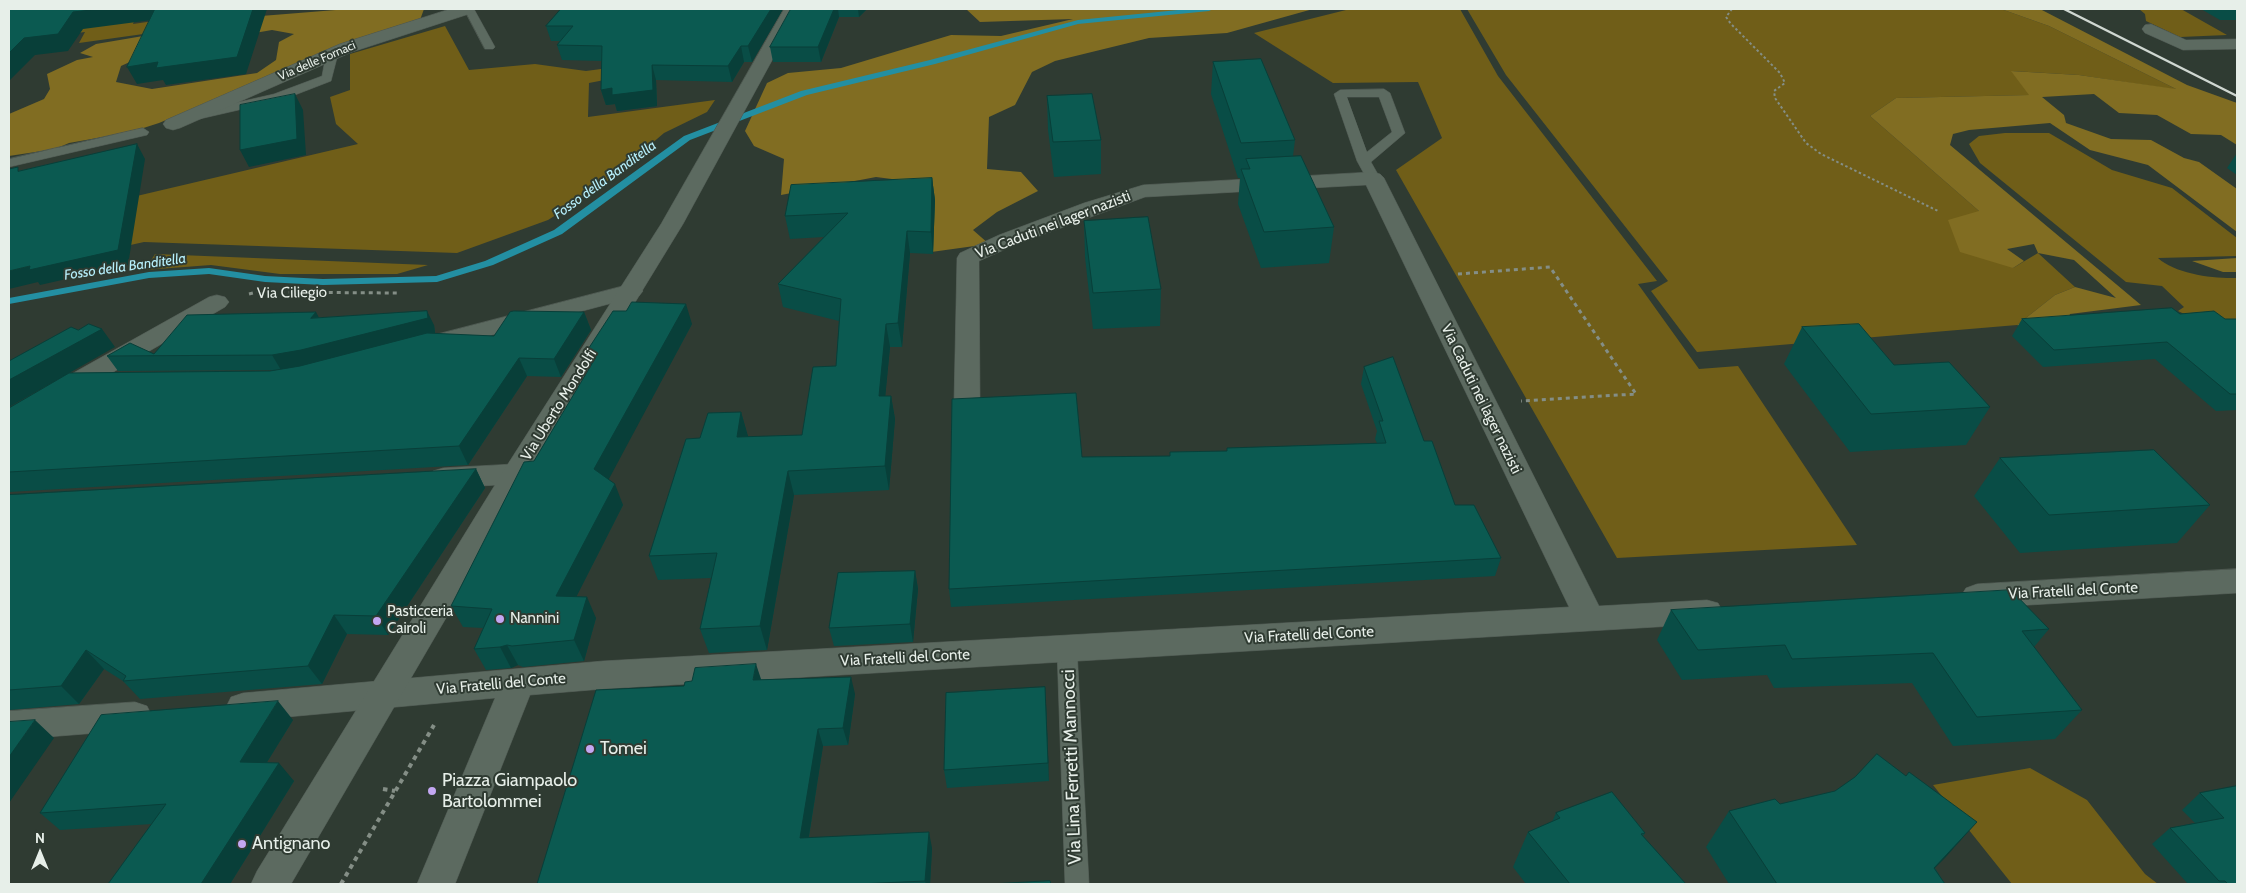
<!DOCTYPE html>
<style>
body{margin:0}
#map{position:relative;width:2246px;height:893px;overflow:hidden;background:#2f3b32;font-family:Cabin,sans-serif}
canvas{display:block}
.frame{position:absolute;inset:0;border:10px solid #e7efe9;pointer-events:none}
.north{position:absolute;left:15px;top:828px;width:50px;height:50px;-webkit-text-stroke:4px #2f3b32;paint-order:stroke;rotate:0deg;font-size:14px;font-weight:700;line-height:20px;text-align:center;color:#e7efe9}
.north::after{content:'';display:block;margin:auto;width:18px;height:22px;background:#e7efe9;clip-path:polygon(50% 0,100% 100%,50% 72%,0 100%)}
</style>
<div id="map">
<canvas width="2246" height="893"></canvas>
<div class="frame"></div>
<div class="north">N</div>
</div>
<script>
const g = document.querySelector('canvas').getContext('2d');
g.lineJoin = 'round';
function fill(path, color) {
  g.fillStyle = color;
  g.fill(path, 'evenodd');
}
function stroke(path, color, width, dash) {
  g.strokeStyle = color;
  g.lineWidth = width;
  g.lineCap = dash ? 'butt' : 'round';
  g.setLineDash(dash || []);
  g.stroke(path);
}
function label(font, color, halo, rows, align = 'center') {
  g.font = font + ' Cabin,sans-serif';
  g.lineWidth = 4;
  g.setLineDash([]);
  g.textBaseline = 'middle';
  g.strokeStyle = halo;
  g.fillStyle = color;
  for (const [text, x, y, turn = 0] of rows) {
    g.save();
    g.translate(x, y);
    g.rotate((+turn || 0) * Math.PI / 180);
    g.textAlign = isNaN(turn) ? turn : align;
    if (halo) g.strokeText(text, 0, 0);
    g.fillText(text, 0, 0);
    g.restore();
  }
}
fill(new Path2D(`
 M1350,9H1460L1498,76L1657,281L1638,284L1699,369L1738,366L1857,545L1617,558L1396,170L1442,138L1418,82L1333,83L1254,33Z
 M1467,9H2001L2049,26L2178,90L2079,75L2012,71L2030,95L1896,98L1870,116L1979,211L2013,268L2038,253L2075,287L2055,295L2017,325L1697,352L1651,291L1668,281L1506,75Z
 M2139,9H2181L2227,35L2180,37L2146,21L2145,14Z
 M138,11L133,24L175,18L215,24L79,43L85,32L53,36Z
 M445,26L469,70L535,64L586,71L653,62L651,71L589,83L588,117L715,100L707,112L664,133L602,186L548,220L457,253L144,242L9,272V226L358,144L336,124L330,97L350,90V54Z
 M2005,133H2049L2112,170L2172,188L2237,238V256L2158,258C2175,274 2215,279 2237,278V329L2207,325L2178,311L2184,307L2162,286L2126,282L1980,163L1969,144L1979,136Z
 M155,254L428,265L397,274H280L211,265L145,270Z
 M2030,768L2087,800L2145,874L2158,884H2012L1933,785Z`), '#705e18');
fill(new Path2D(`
 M348,9H424L420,20L292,67L159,123L131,132L69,143L55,149L9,156V114L44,99L50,89L47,74L77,60L93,57L80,53L96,44L261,16ZM272,30L294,34L279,42L276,60L257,73L152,89L116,82L121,66L156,50Z
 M966,9H1313L1227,33L1149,38L1055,61L1032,72L1015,105L989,117L987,169L1021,172L1038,191L997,212L973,230L989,244L924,253L923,183L876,177L781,195L784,159L754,146L745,131L767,83L788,73L841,68L951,35L1001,36L1073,19L980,22Z
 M2001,9H2040L2187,85L2237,103V145L2221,135L2191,134L2157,115L2119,113L2094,94L2042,97L2064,115L2066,123L2111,139L2151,140L2184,158L2199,162L2237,189V232L2148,165L2090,150L2050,123L1969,130L1953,134L1950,145L2141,305L2070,314L2062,337L2017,325L2055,295L2075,287L2116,298L2074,260L2038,253L2034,244L2007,249L2024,261L2013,268L1960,252L1948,220L1979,211L1870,116L1896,98L2029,95L2011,71L2079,75L2176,89L2049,26Z
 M2237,258V272H2223L2192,261Z`), '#816d22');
fill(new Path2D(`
 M1188,9H1213L1209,11L1078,24L935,64L807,95L690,140L562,234L493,265L437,282L323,285L265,282L209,274L149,278L9,304V298L149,272L209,268L265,276L323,279L436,276L485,261L554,230L684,136L801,91L930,60L1078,20Z`), '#238fa2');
const lane = new Path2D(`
 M464,9H474L495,47L493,49H485Z
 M332,51L338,54L331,81L282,100L195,120L189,116L191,113L274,94L322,76L326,54Z
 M1384,89L1390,93L1405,133L1371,162L1380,178L1373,182L1368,181L1357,161L1334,94L1340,90ZM1347,97H1379L1392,132L1367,152Z
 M143,128L149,132L147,135L9,167V159Z
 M1067,641L1074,643L1077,649L1089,884H1065L1057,649L1060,643Z`);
const street = new Path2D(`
 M450,9H474L472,13L352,52L180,128L173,130L166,128L163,124L166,120L340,44Z
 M2151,24L2186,40L2237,39V49L2183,50L2145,33L2142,29L2145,25Z
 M1373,172L1380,174L1384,178L1599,606L1707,600L1718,603L1723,612L1718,621L1707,624L603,689L530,695L455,884H417L495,698L243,721L231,717L226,707L231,697L243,693L603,661L1569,607L1366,185L1145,197L1015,245L979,261L980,403L976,409L967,412L958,409L954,403L957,258L960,253L999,235L1084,203L1143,185Z
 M631,284L639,286L643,291L639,296L428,352L419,349L415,344L419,339Z
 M217,295L225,297L229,302L225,307L19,427L9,430V409L209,297Z
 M516,464L526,467L530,474L526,481L516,484L443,488L433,485L429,478L433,471L443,468Z
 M2237,569V593L1977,608L1966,604L1961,596L1966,588L1977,584Z
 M135,702L147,706L152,716L147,726L135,730L9,740V711Z`);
const secondary = new Path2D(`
 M784,9H800L683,224L527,479L291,884H251L257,871L506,467L661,224Z`);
stroke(lane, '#4d5750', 1);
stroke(street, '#4d5750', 1);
stroke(secondary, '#4d5750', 1);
stroke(new Path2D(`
 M1732,9L1726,17L1731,24L1780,73L1785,83L1774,91L1775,98L1806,143L1821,154L1938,211`), '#848e86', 2, [2.5, 2.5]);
stroke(new Path2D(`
 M1458,274L1550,267L1636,394L1521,401
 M249,294L257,292L397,293`), '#848e86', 3, [4, 4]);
stroke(new Path2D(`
 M383,789L395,791
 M341,884L434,725`), '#848e86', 4, [4.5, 4.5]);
fill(lane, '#5c6a60');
fill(street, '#5c6a60');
fill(secondary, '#5c6a60');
stroke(new Path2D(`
 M2064,9L2237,96`), '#cfd7d1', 2.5);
fill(new Path2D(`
 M783,9L752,62H744L732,82L656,80L657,106L617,111L615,104L606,105L601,90L602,61L562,60L557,45L560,41H551L546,26Z
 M791,9H867L859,17H839L821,62H773L770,47Z
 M2201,9H2237V20H2220Z
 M1213,62L1295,140L1293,156L1334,227L1329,263L1261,268L1238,204L1240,178H1238L1211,94Z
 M1047,96L1101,140V174L1054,177L1048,130Z
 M2237,153V175L2227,168Z
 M932,178L935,200L933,254L910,253L902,347H890L885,396H891L895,419L889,490L794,495L767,650L709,653L700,629L711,578L658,580L649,556L741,412L748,437L802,435L836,366L839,321L783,307L778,284L824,237L790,239L785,216Z
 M1084,221L1161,289L1160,326L1093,329L1085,257Z
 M584,312L591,330L561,377L527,376L468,465L9,492V408L64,376L115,347L69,373L270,371L278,370L118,371L107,356L154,354L319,318L434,325L435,333L432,334L494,336Z
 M2180,314L2225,319H2237V410L2216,411L2155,359L2043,367L2012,336L2022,319Z
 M692,324L608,479L623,505L576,597L596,618L584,661L523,667L518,665L511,668L486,670L474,649L483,628L463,627L451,606L534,461L589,370L583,357Z
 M1802,327L1894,365L1990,407L1966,445L1850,452L1784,364Z
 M1364,367L1424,441L1455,505L1501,558L1495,576L951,607L949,589L1082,457L1170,456L1227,451V448L1377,443L1375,439L1377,431L1361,384Z
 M2000,458L2210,505L2177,543L2020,553L1974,496Z
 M476,469L485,488L388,635L347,634L322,684L140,699L123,681L104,669L79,704L9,710V495Z
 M915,571L918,589L913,642L834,646L829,628Z
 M1671,610L2049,629L2034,647L2082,710L2055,739L1953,746L1912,683L1774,688L1767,675L1682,680L1657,640Z
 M761,680L855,694L848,745L823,746L809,837L932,848L930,884H537L684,686Z
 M1046,704L1049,781L947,788L944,770Z
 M293,720L267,762L294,781L230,884H108L152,824L60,830L40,813Z
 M2237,786V884H2188L2152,844L2170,828L2195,823L2182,810L2200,793Z
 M1780,804L1935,868L1945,884H1729L1706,847L1729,811Z
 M1556,813L1645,833L1643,836L1686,884H1526L1513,867L1528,832L1552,822Z`), '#094d46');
fill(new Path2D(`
 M100,9H162L167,18L83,29L68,51L35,55L9,81V53L24,38L73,12Z
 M253,9H267L246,74L166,85L163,80L137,84L127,67Z
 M771,9H783L752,62L748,46Z
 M834,9H838L839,17L821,62L818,47Z
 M858,9H867L859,17Z
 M741,46L744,62L732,82L728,66Z
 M652,65L656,80L657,106L617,111L615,104L606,105L601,90Z
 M295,94L303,110L306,155L249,167L240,150Z
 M137,144L145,159L128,265L40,285L38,282L9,289V271L30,266Z
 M932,178L935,200L933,254L931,232Z
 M907,231L910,253L902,347L898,323Z
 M686,304L692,324L603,490L594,469Z
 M427,311L434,325L435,333L310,365L281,370L272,355Z
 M316,312L324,327L311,318Z
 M584,312L591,330L561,377L554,359Z
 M886,324L890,347L883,420L879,396Z
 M102,329L115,347L9,407V380Z
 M519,358L527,376L468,465L459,446Z
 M891,396L895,419L889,490L885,466Z
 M741,412L748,436L744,461L737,437Z
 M476,469L485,488L388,635L376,616Z
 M788,471L794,495L767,650L760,626Z
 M615,484L623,505L566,617L556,596Z
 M915,571L918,589L913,642L910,624Z
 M587,597L596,618L584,661L574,640Z
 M334,615L347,634L322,684L308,666Z
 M507,645L518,665L511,668L500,647Z
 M86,650L104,669L79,704L61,686Z
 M756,664L762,682L753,680Z
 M851,677L855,694L848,745L843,728Z
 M1045,687L1046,704L1049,781L1048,763Z
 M278,701L293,720L256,780L240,762Z
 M35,720L54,738L9,803V757Z
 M818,729L823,746L806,854L800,838Z
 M279,763L294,781L230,884H201Z
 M1977,822L1945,858L1919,884Z
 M929,832L932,848L930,884H926L925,881Z`), '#083f39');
const building = new Path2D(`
 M9,9H100L73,12L58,34L24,38L9,53Z
 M155,9H253L237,57L156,68L158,62L127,67Z
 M561,9H771L748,46H741L728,66L652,65L653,90L612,95V88L601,90L602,46L557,45L573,26H546Z
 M791,9H834L818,47H770Z
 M1261,59L1295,140L1241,143L1213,62Z
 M295,94L297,139L240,150V105Z
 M1092,94L1101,140L1053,142L1047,96Z
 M137,144L118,250L29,270L30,266L9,271V169L18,167V171Z
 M1301,156L1334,227L1264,232L1241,169H1250L1246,159Z
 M932,178L931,232L907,231L898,323L886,324L879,396H891L885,466L788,471L760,626L700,629L717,553L649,556L686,439L700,438L708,413L741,412L737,437L802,435L813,367L836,366L841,299L778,284L848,213L785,216L791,185Z
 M1148,217L1161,289L1093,293L1084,221Z
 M632,302L686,304L594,469L615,484L556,596L587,597L574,640L512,646L507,645L500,647L474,649L492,609L451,606L524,462L534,461L596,357H583L613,311H626Z
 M2172,308L2180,314L2214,311L2225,319H2237V394H2230L2167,342L2054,350L2022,319Z
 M427,311L428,318L301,350L272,355L107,356L130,343L154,354L187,315L316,312L311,318Z
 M514,311L584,312L554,359L519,358L459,446L9,472V408L69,373L270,371L300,366L427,333L494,336L510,312Z
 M89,324L102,329L9,380V361L71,327L78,330Z
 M1859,324L1894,365L1949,362L1990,407L1871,414L1802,327Z
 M1393,357L1424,441H1432L1455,505H1474L1501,558L949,589L952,399L1076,393L1082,457L1170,456V452L1227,451V448L1386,443L1379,421H1383L1364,367Z
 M2154,450L2210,505L2049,515L2000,458Z
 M476,469L376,616L334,615L308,666L123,681L126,676L86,650L61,686L9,690V495Z
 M915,571L910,624L829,628L838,573Z
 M2011,590L2049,629L2022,631L2082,710L1977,717L1933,653L1792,659L1785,645L1698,650L1671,610Z
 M756,664L753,680L851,677L843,728L818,729L800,838L929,832L925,881L858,884H537L596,690L684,686L685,682L692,681L695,668Z
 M1045,687L1048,763L944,770L946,693Z
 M278,701L240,762L279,763L201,884H108L166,804L40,813L101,715Z
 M35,720L9,757V722Z
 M1877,754L1906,776L1909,772L1977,822L1934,868L1945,884H1777L1729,811L1775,799L1780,804L1835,791L1855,777Z
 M2237,786V884H2228L2225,881H2219L2170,828L2224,818L2200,793Z
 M1612,792L1645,833L1641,834L1686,884H1570L1528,832L1560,818L1556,813Z
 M1050,881L1051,884H992Z`);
fill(building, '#0b5a51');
stroke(building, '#083f39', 1);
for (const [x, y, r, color] of [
 [500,619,5,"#c3a7f2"],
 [377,621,5,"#c3a7f2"],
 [590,749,5,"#c3a7f2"],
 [432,791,5,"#c3a7f2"],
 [242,844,5,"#c3a7f2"]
]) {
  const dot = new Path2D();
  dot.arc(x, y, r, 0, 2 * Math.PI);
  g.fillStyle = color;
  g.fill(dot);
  stroke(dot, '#2f3b32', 2);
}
label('12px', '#e7efe9', '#2f3b32', [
 ["Via delle Fornaci",317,61,-23]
]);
label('italic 14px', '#b7f0fc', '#2f3b32', [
 ["Fosso della Banditella",605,180,-36],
 ["Fosso della Banditella",125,267,-8]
]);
label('15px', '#e7efe9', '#2f3b32', [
 ["Via Caduti nei lager nazisti",1053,225,-21],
 ["Via Ciliegio",292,293,-1],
 ["Via Caduti nei lager nazisti",1481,399,64],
 ["Via Uberto Mondolfi",559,405,-58],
 ["Via Fratelli del Conte",2073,591,-3],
 ["Via Fratelli del Conte",1309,635,-3],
 ["Via Fratelli del Conte",905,658,-3],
 ["Via Fratelli del Conte",501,684,-5]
]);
label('15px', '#e7efe9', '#2f3b32', [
 ["Pasticceria",387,612],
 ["Cairoli",387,629],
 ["Nannini",510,619]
], 'left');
label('18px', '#e7efe9', '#2f3b32', [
 ["Tomei",600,749],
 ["Piazza Giampaolo",442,781],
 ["Bartolommei",442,802],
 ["Antignano",252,844]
], 'left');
label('18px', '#e7efe9', '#2f3b32', [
 ["Via Lina Ferretti Mannocci",1072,767,-92]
]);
</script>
